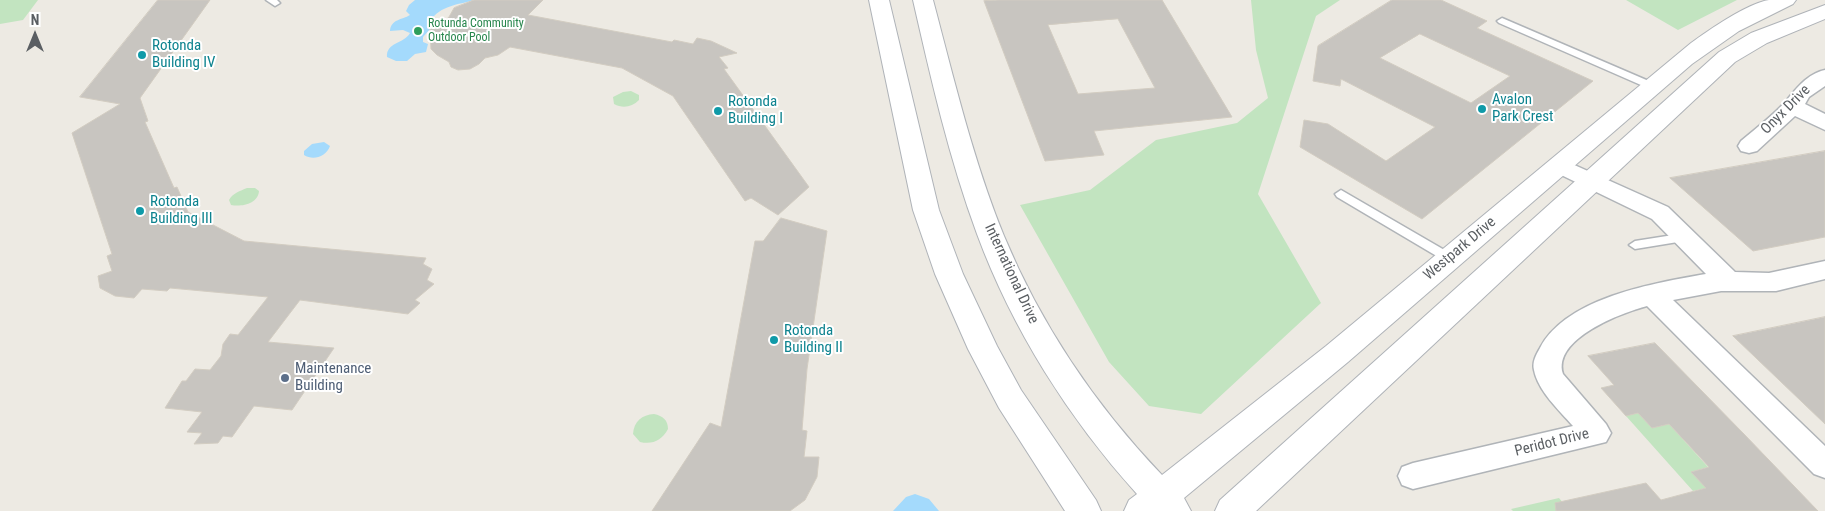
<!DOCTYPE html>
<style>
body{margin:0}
#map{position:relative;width:1825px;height:511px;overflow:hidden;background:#edeae3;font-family:"Roboto Condensed",sans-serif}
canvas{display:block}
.north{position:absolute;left:10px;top:10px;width:50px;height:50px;-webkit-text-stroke:4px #fff;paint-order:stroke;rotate:0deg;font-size:14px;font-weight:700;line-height:20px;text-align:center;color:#5b5f63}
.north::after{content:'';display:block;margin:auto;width:18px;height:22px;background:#5b5f63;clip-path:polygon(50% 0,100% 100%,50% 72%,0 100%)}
</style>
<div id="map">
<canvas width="1825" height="511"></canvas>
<div class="north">N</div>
</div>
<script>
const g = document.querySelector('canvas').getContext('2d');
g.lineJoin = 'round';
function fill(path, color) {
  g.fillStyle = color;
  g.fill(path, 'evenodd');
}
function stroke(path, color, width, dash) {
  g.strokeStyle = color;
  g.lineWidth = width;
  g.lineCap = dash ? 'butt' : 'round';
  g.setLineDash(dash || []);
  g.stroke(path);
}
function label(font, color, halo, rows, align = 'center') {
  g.font = font + ' "Roboto Condensed",sans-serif';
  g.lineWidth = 4;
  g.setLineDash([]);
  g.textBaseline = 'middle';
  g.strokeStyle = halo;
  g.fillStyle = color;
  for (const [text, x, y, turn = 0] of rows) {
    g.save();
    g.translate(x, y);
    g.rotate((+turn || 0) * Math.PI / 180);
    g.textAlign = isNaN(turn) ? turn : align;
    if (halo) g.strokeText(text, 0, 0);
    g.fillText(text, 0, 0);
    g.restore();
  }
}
fill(new Path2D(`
 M0,0H38L23,20L0,24Z
 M1251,0H1340L1316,16L1258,194L1321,303L1201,414L1149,406L1109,362L1020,205L1090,190L1156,140L1237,123L1268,98L1256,50Z
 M1626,0H1737L1678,30Z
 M631,91L639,95V100C632,107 623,109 614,104L613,97L623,92Z
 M247,188H255L259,191C258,204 242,207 231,205L229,200C233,193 240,191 247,188Z
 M1638,413L1652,428L1669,424L1708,467L1691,472L1706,488L1693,491L1626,416Z
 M654,414C663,416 668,420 668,429C662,440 653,445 640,442L633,434C634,421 642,415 654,414Z
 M1559,498L1570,511H1513L1511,509Z`), '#c2e4c0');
fill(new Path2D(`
 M415,0H474C458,5 441,5 430,21L431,28L423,37V42L428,44L426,52L415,54L407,61H396L387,57C386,42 404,44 410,33L403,30L390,31C391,19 402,20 410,15L406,11L409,5Z
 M324,142L330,146C326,157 313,161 304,155V151L312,144Z
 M915,494L929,499L939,511H893L906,497Z`), '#a4dafc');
const building = new Path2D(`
 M158,0H210L140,98L148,121L145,122L174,188L177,187L188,212L244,241L426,258L423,264L432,269L427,280L434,284L415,300L420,303L408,314L300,300L268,342L334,348L292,410L254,406L232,437L223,436L218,443L194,444L202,433L187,432L202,412L165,408L182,381H186L195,369L210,370L221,356L223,344L230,334L238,335L268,297L170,288L167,291L142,289L134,298L115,296L100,288L98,276L112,271L107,256L112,254L72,133L120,104L80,97Z
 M474,0H543L528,15L672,42L674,40L693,44L697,38L711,41L737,53L719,57L728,68L724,69L809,187L778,215L751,198L745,201L673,96L622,68L510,47L498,55L485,58L479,64L470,69L458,70L451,67L449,62L437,55L431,49L430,29L442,23L449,17L454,8Z
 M999,0H1162L1232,117L1094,131L1104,155L1045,161L984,1ZM1118,19L1155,88L1078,94L1048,25Z
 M1392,0H1441L1487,21L1477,28L1593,81L1422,219L1300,147L1304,120L1328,124L1386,161L1435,127L1341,79L1340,86L1313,81L1318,46ZM1420,34L1510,76L1471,103L1380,58Z
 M1825,151V237L1753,251L1670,178Z
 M781,218L827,231L807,369L802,430L807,431L804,457H819L817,477L805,500L790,511H652L710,423L721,427L755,241H763Z
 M1825,317V424L1733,336Z
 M1655,343L1743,433L1818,511H1556L1555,503L1646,483L1661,500L1706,488L1691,472L1709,467L1669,424L1652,428L1638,413L1626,416L1601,388L1614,385L1588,356Z`);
fill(building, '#c8c5c0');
stroke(building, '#d2ccc1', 1);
const lane = new Path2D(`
 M266,0H277L280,3L275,6Z
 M1502,18L1658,85L1659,87L1658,89H1650L1499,23L1497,21Z
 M1341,190L1453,255L1455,258L1453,261H1445L1337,197L1335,194Z
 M1686,233L1690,234L1692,237L1690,240L1635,249L1629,245L1635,241Z`);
const street = new Path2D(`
 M1825,70V86L1809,97L1805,104L1825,114V130L1795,116L1757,151L1749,153L1741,151L1738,146L1741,141C1756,128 1773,116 1786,101C1797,88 1807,74 1825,70Z
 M1561,159L1668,207L1735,272L1769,273L1825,261V279L1776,291H1721L1673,300L1825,446V478L1814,474L1647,306C1621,313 1552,339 1563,374L1606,424L1611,433L1606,442L1413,489L1402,485L1398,476L1402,467L1413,463L1573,426C1559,410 1538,391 1534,370C1532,362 1536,355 1540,348C1567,297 1655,283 1706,274L1652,219L1553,171L1550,166L1553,161Z`);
const secondary = new Path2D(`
 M869,0H889L939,210L963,274L997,346L1021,390L1096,500L1101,511H1065L999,408L968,349L935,274L913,210Z
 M913,0H933C954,79 973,160 1004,236C1041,325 1096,406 1162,475L1326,346L1691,43C1709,30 1748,3 1769,0C1778,0 1787,0 1796,0L1793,4L1739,31L1692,64L1348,362L1184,498L1191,511H1124L1129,500L1137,494C1069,419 1012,329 977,234C949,158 931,79 913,0Z
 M1825,5V19L1767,43L1735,62L1256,511H1215L1220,500L1719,52L1751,33Z`);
stroke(lane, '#b0b4b8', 3);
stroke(street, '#b0b4b8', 3);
stroke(secondary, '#afb3b8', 2);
fill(lane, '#fff');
fill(street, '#fff');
fill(secondary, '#fff');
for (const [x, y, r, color] of [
 [418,31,5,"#2e9e5b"],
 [142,55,5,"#0f9aa8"],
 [1482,109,5,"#0f9aa8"],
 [718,111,5,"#0f9aa8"],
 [140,211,5,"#0f9aa8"],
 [774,340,5,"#0f9aa8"],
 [285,378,5,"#5c6f8a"]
]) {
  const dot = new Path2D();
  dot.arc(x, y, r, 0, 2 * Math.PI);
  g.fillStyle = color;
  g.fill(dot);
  stroke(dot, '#fff', 2);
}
label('12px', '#27864d', '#fff', [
 ["Rotunda Community",428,24],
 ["Outdoor Pool",428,38]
], 'left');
label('15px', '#0d838f', '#fff', [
 ["Rotonda",152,46],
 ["Building IV",152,63],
 ["Avalon",1492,100],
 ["Park Crest",1492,117],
 ["Rotonda",728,102],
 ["Building I",728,119],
 ["Rotonda",150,202],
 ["Building III",150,219],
 ["Rotonda",784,331],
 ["Building II",784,348]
], 'left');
label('15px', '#5b5f63', '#fff', [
 ["Onyx Drive",1786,110,-45],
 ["Westpark Drive",1460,249,-40],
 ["International Drive",1011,274,65],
 ["Peridot Drive",1552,443,-14]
]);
label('15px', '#4e5e75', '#fff', [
 ["Maintenance",295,369],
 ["Building",295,386]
], 'left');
</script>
